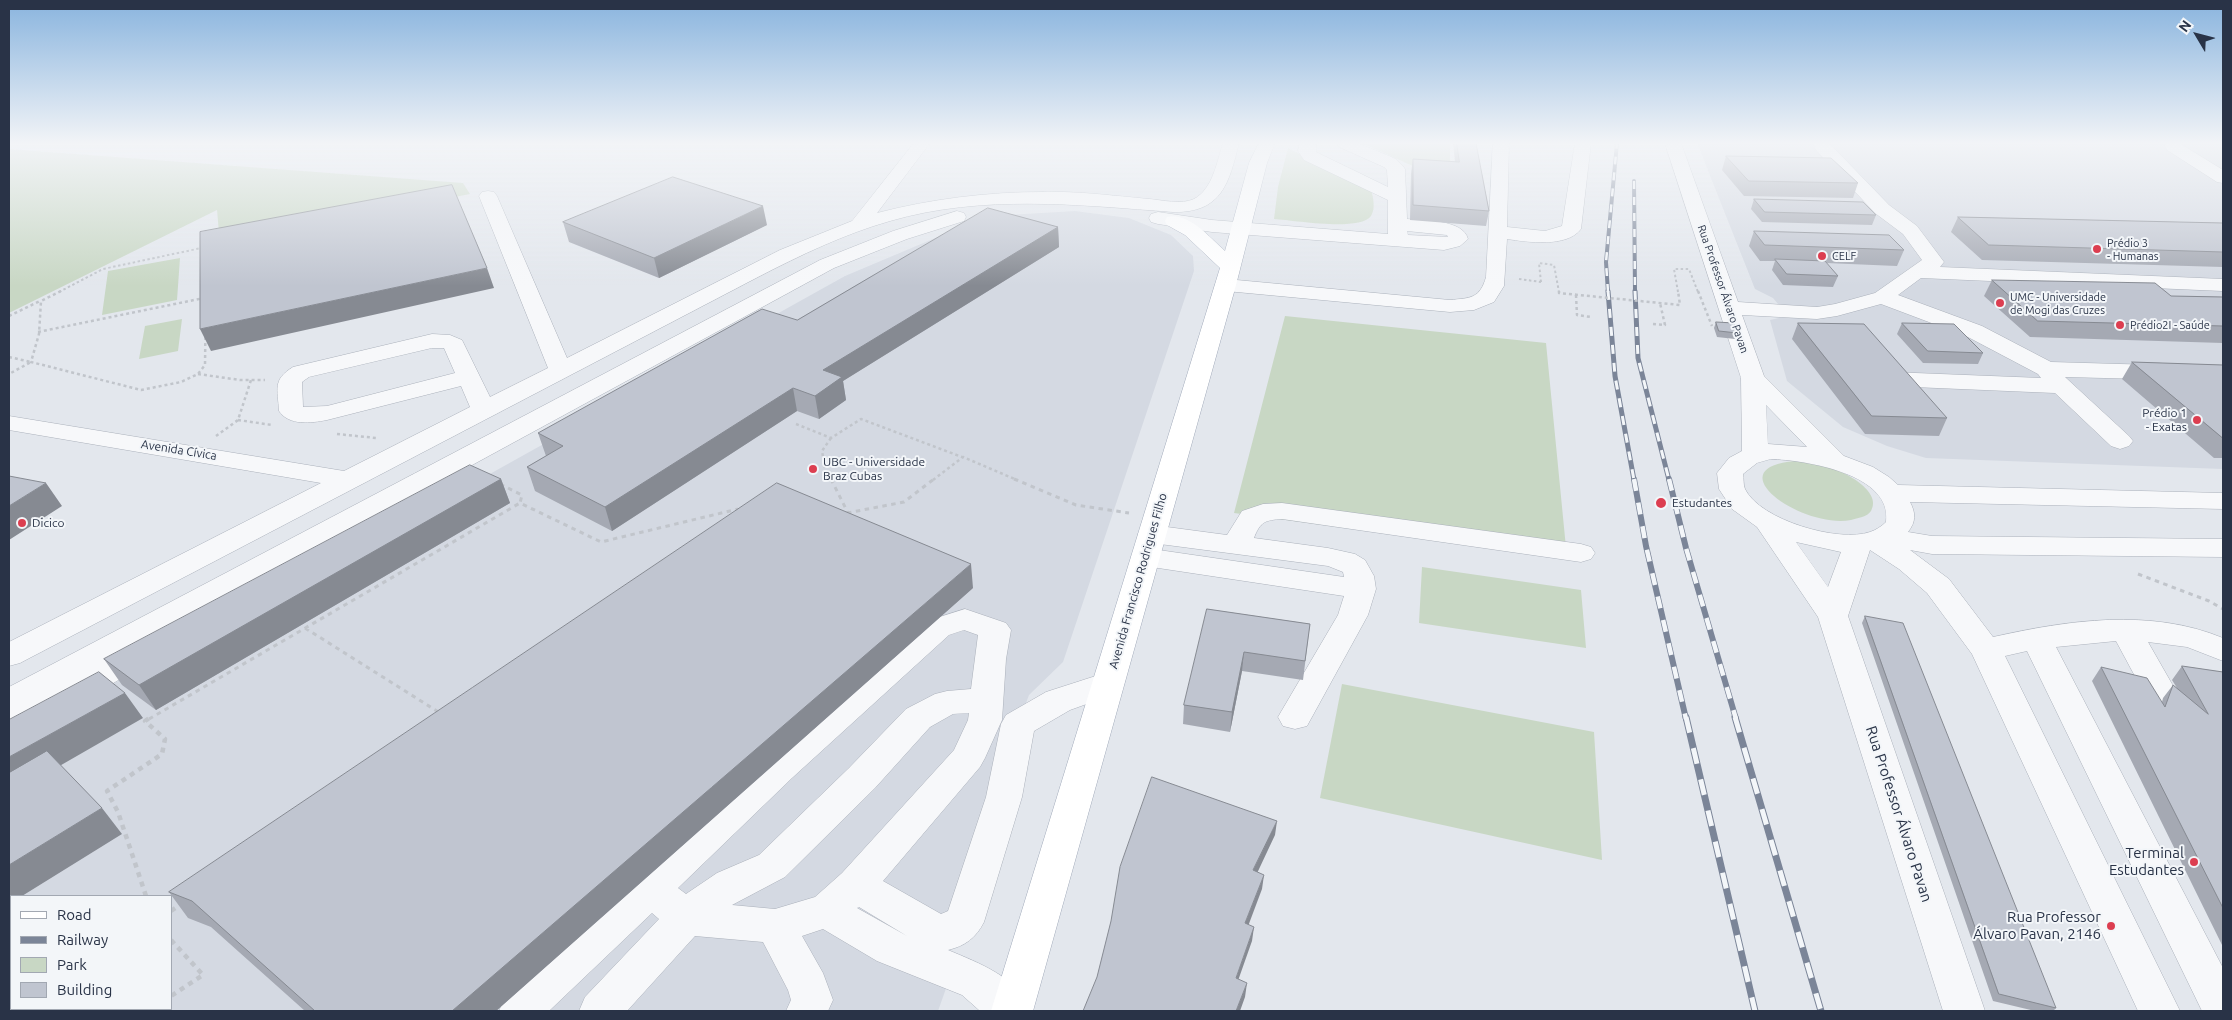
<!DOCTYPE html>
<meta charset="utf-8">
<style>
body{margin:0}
#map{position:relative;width:2232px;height:1020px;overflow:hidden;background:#e3e7ed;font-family:Ubuntu,sans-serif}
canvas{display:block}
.frame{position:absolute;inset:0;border:10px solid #293347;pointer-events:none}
.legend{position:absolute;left:10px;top:895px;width:162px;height:115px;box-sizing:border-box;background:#f3f6f9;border:1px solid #a2a8b2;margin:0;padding:6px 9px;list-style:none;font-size:15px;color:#293347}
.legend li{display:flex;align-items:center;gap:10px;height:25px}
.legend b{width:25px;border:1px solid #a2a8b2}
.north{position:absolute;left:2172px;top:10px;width:50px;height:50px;-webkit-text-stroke:4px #f3f6f9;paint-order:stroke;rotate:307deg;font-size:14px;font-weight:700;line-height:20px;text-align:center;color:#293347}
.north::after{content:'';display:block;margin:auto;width:18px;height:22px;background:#293347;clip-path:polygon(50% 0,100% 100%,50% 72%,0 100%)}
</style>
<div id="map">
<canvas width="2232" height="1020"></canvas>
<div class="frame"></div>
<ul class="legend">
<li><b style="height:6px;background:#fff"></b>Road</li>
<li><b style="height:6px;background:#7b8598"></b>Railway</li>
<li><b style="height:14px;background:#c8d7c4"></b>Park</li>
<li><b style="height:14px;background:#c0c5d0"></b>Building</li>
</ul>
<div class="north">N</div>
</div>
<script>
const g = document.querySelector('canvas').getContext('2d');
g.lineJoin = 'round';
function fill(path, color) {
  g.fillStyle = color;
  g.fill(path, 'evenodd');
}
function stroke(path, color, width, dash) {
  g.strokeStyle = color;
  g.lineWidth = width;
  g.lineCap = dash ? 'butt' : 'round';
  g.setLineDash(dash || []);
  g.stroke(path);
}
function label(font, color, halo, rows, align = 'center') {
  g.font = font + ' Ubuntu,sans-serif';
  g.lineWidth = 4;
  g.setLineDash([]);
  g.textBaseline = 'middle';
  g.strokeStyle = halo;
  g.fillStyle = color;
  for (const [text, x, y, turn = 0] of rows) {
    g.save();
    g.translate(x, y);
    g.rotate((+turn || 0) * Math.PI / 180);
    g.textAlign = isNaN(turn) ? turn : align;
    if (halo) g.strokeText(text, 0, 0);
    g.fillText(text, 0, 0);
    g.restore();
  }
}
fill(new Path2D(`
 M1697,143H2223V469L1926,458L1887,446L1843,427L1787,381L1770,320L1788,316L1773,298L1755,289Z
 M1075,211L1129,218L1171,235L1193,256L1194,271L1063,662L1029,695L930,961L949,980L938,1011H9V742L845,276L966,225L1007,215ZM11,896H171V1009H11Z`), '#d4d9e2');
fill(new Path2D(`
 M1362,143H1450V171L1415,167Z
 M1288,148L1371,189C1373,197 1376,208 1371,216C1359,232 1293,220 1274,219L1278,187Z
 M9,149L463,183L470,194L220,244L217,210L9,313Z
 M180,258L177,300L102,315L108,271Z
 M1285,316L1546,343L1567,558L1234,513Z
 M182,319L178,351L139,359L145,326Z
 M1795,461C1806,462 1817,463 1829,467C1843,471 1883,491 1871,511C1867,517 1858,518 1851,520C1802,529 1715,468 1795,461Z
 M1422,567L1581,590L1586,648L1419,623Z
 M1342,684L1594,732L1602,860L1320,798Z`), '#c8d7c4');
const minor = new Path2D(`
 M914,143H930L877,213C931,199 987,192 1043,192C1078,191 1114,196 1149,199C1162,200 1182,205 1194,199C1213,189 1217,161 1223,143H1239C1229,183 1222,213 1173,212C1079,205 983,194 890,221C844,234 801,255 758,277L20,663L9,666V642L321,483L9,430V416L344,471L470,407L461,386L327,420C311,423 289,426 279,411C278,389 272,380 293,367L432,334L450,335L462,340L490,397L548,368L479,196L482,192L488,191L494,192L497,196L567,358L780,250L852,221ZM432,348H444L455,373L327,406L303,407L302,382L309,377Z
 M1300,143H1316V152L1388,187L1387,170L1384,167L1339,147L1337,143H1358L1396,159L1402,165L1405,169L1407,219C1424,221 1463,219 1468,239L1460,246L1444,250L1212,232L1158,224L1151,222L1149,218L1151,214L1158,212L1212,220L1388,234V200L1304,160L1298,151ZM1407,231L1447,235L1448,237L1408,235Z
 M1493,143H1509L1507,227L1545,231L1562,226L1575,143H1591L1581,229C1567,248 1527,242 1507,239L1504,286L1494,302L1474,310L1450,312L1226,291L1219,289L1216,285L1219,281L1226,279L1450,300C1470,298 1480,299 1486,277Z
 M1665,143H1681L1738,302L1817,307L1835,304L1875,293L1922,260L1903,234L1875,213L1816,150L1813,143H1829L1889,205L1917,226L1944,262L1940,267L2223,279V291L1921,278L1898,295L1982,326L2051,362L2223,367V381L2065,377L2129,436L2133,441L2129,446L2120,449L2111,446L2055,393L1890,386L1882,384L1878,379L1882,374L1890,372L2041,378L2038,374L1966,336L1881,304L1837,316L1817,319L1742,315L1764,376L1844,456L1873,467L1889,477L1898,485L2223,493V509L1910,502C1916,513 1916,522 1908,532L1932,536L2223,539V557L1932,554L1910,550L1949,579L1993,637C2068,620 2151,608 2223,638V661L2187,647L2148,642L2180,698L2175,706L2163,710L2151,706L2116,641L2056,647L2223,968V1011H2202L2027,651L2005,656L2180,1011H2138L1972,654L1927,593L1899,569L1870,550L1848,616L1985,1011H1943L1818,617L1757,527L1732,509L1719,489L1717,473L1729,458L1742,451L1741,378ZM1766,405L1807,447L1768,444ZM1771,459C1805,460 1893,474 1886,522C1882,526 1876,530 1870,532C1839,543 1760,520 1745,489C1743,484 1744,478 1743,474L1757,463ZM1796,542L1841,552L1828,587Z
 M2167,143H2179L2223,170V183L2217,182L2167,150L2165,146Z
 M957,211L964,213L966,217L964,221L907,239L834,268L147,642L154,644L159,652L154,660L21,735L9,739V687L820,260L893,231Z
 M1282,503L1581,544L1591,547L1595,553L1591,559L1581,562L1282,519C1265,520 1260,522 1254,538L1328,548L1355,554L1365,560L1374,576L1376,589L1368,615L1307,726L1295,729L1283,726L1278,717L1338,615L1344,596L1145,566L1135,563L1131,557L1135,551L1145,548L1344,577L1343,572L1328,566L1152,543L1142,540L1138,534L1142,528L1152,525L1227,535L1242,511L1263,504Z
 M965,609L1006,623L1011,630L1006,659L1002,720L985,758L980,767L883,881L941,914L948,911L986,797L1001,724L1006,715L1046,692L1108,672L1120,676L1124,684L1120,692L1070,710L1034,731L1022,797L984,922C976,938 965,946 948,950C979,963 1019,978 1032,1011H980L962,995L877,961L823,929L802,936L823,973L833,1000L828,1011H786L791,1000L788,990L763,942L695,936L627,1011H579L585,997L659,919L652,913L549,1011H499L505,997L768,758L927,621ZM964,630L978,635L971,689L947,691L935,694L906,709L849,768L759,855L717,873L686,894L678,888L792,778L949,635ZM969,713L968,720L954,750L842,873L815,897L775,909L732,905L785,877L875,788L930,727L953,714ZM859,907L907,936L857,908Z`);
const major = new Path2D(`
 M1259,143H1275L1267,163L1236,285L1033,1011H991L1220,268L1185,235L1167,225L1165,221L1167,217C1189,212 1210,238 1225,251L1249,163Z`);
stroke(minor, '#abb1bb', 1);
stroke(major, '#a1aaba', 1);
stroke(new Path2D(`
 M1519,279L1541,282
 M59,292L103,269L206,247V292`), '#c1c5cb', 2, [2.5, 2.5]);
stroke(new Path2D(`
 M61,291L41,301L39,334L31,362L141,390L181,382L198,374L205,365L206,291
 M1576,295L1577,315L1591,317
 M9,316L40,301
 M1653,324L1665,325L1660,303
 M38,332L204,298
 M9,357L31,362L9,374
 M198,374L240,380H265
 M238,420L272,425
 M796,424L831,438L861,419L962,457
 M337,434L376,438
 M216,436L238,420L251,380
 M831,438L822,451L825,468L831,480
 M933,480L963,457L1017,480`), '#c1c5cb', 2.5, [3, 3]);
stroke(new Path2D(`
 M831,479L848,513
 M1014,479L1076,505L1129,513
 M500,484L522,495L520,503L601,542L738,509
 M847,513L904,502L934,479
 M2138,574L2209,601L2223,609
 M305,628L440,713
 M149,719L520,503`), '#c1c5cb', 3, [4.5, 4.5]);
stroke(new Path2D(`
 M146,896L118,812L107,791L162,754L165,739L145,721L151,717
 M171,911L183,903
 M171,940L203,975L171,996
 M9,1006L11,1005
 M149,1011L153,1009`), '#c1c5cb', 4.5, [5, 5]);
fill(minor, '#f7f8fa');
fill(major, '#fff');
const railFar3 = new Path2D(`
 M1634,181L1635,292
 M1608,292L1606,262L1617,143`);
const railFar2 = new Path2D(`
 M1608,291L1615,376L1634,480
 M1635,291L1638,358L1669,480`);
const railFar1 = new Path2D(`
 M1634,479L1646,546L1686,719
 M1669,479L1686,548L1736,719`);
const rail = new Path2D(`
 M1686,717L1755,1011
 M1735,717L1821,1011`);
stroke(railFar3, '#7b8598', 4);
stroke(railFar2, '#7b8598', 5);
stroke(railFar1, '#7b8598', 6);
stroke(rail, '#7b8598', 7);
stroke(railFar3, '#f3f6f9', 2.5, [8]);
stroke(railFar2, '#f3f6f9', 3, [9]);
stroke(railFar1, '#f3f6f9', 4.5, [12]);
stroke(rail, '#f3f6f9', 5, [16]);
stroke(new Path2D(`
 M1541,282L1539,263L1554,265L1559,292
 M1678,292L1674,269H1689L1698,292`), '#c1c5cb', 2, [2.5, 2.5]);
stroke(new Path2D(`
 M1559,291V293L1680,305L1678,291
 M1698,291L1712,326`), '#c1c5cb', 2.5, [3, 3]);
fill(new Path2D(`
 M1453,143H1476L1489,211L1486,226L1410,220L1411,173L1413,159L1455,162Z
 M1726,156L1858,183L1853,198L1744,196L1722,170Z
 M1754,199L1876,215L1872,225L1762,222L1751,209Z
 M1958,217L2223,223V267L1982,260L1951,232Z
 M563,222L767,225L659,278L569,242Z
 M1058,227L1059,247L843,381L846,400L819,419L797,411L612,531L535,491L527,467L546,456L538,433L797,320Z
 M1754,231L1904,250L1897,266L1826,263L1838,276L1833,287L1783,285L1772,270L1775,261H1760L1749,246Z
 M1992,280L2171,296L2223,297V343L2030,337L1984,296Z
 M1716,322L1737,333L1735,339L1717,337L1714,328Z
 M1798,323L1947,418L1939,436L1865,434L1792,339Z
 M1902,323L1983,353L1978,364L1923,363L1897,334Z
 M2132,362L2223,365V458H2214L2122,379Z
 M501,479L510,503L156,710L122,685L104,659Z
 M973,588L496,1011H305L211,927L188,918L169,892Z
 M1207,609L1310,624L1303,680L1242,671L1230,732L1183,724L1184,705Z
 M1865,616L2056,1008L2053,1011H2035L1993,1001L1862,623Z
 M2182,666L2223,672V947L2092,681L2101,667L2162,702L2163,698L2173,685L2177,688L2172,680Z`), '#a5a9b3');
fill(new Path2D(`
 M763,206L767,225L659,278L654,258Z
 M1058,227L1059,247L843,381L846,400L819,419L815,396L823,370Z
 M487,268L494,288L211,351L200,329Z
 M793,388L797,411L612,531L605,507Z
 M501,479L510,503L156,710L139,685Z
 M46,483L62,506L9,540V506Z
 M971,564L973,588L496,1011H452Z
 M1244,652L1242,671L1230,732L1232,712Z
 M125,693L143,718L9,795V757Z
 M102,808L122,834L22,896H11V903L9,905V865Z
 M1277,821L1275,835L1252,884L1253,870Z
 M1264,875L1262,889L1244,937L1245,923Z
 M1254,927L1252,941L1234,992L1236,978Z
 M1247,983L1245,997L1240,1011H1236Z`), '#868a92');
const building = new Path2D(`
 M1457,143H1476L1489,211L1413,205V159L1459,162Z
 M1726,156L1831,158L1858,183L1749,181Z
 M673,177L763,206L654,258L563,222Z
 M452,185L487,268L200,329V232Z
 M1754,199L1863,202L1876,215L1765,212Z
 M988,208L1058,227L823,370L842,377L815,396L793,388L605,507L527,467L563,446L538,433L762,309L797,320Z
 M1958,217L2223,223V252L1989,245Z
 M1754,231L1889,235L1904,250L1765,245Z
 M1775,259L1825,261L1838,276L1787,274Z
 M1992,280L2155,283L2171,296L2223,297V326L2038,321Z
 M1716,322L1734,323L1737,333L1719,331Z
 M1798,323L1864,324L1947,418L1872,416Z
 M1902,323L1954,324L1983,353L1928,351Z
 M2132,362L2223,365V438Z
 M470,465L501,479L139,685L104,659Z
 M9,476L46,483L9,506Z
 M777,483L971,564L452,1011H315L192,901L169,892Z
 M1207,609L1310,624L1305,661L1244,652L1232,712L1184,705Z
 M1865,616L1903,623L2056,1008L1999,994Z
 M2182,666L2223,672V908L2101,667L2147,678L2165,707L2173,685L2208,714Z
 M99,672L125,693L9,757V720Z
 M47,751L102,808L9,865V773Z
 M1152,777L1277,821L1253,870L1264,875L1245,923L1254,927L1236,978L1247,983L1236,1011H1083L1097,977L1111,921L1120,867Z`);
fill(building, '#c0c5d0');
stroke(building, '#868a92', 1);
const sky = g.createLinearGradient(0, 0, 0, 286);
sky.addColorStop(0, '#89b4de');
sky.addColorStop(0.5, '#f2f4f7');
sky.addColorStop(1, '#f2f4f700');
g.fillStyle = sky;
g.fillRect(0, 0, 2232, 286);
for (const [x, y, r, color] of [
 [2097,249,5,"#dc3e50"],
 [1822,256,5,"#dc3e50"],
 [2000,303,5,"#dc3e50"],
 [2120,325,5,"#dc3e50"],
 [2197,420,5,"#dc3e50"],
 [813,469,5,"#dc3e50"],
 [1661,503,6,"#dc3e50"],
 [22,523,5,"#dc3e50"],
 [2194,862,5,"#dc3e50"],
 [2111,926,5,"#dc3e50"]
]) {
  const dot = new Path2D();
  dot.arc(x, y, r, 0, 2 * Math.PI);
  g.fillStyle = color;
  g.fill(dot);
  stroke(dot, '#f3f6f9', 2);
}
label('11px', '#293347', '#f3f6f9', [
 ["Prédio 3",2107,243],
 ["- Humanas",2107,256],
 ["CELF",1832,256],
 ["UMC - Universidade",2010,297],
 ["de Mogi das Cruzes",2010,310],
 ["Prédio2I - Saúde",2130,325]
], 'left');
label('11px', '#293347', '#f3f6f9', [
 ["Rua Professor Álvaro Pavan",1723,289,71]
]);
label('12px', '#293347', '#f3f6f9', [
 ["Prédio 1",2187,413,"right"],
 ["- Exatas",2187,427,"right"],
 ["UBC - Universidade",823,462],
 ["Braz Cubas",823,476],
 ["Estudantes",1672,503],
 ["Dicico",32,523]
], 'left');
label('12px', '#293347', '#f3f6f9', [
 ["Avenida Cívica",179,450,9],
 ["Avenida Francisco Rodrigues Filho",1138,581,-74]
]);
label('15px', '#293347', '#f3f6f9', [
 ["Rua Professor Álvaro Pavan",1899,814,72]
]);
label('15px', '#293347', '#f3f6f9', [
 ["Terminal",2184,853],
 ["Estudantes",2184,870],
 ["Rua Professor",2101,917],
 ["Álvaro Pavan, 2146",2101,934]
], 'right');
</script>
